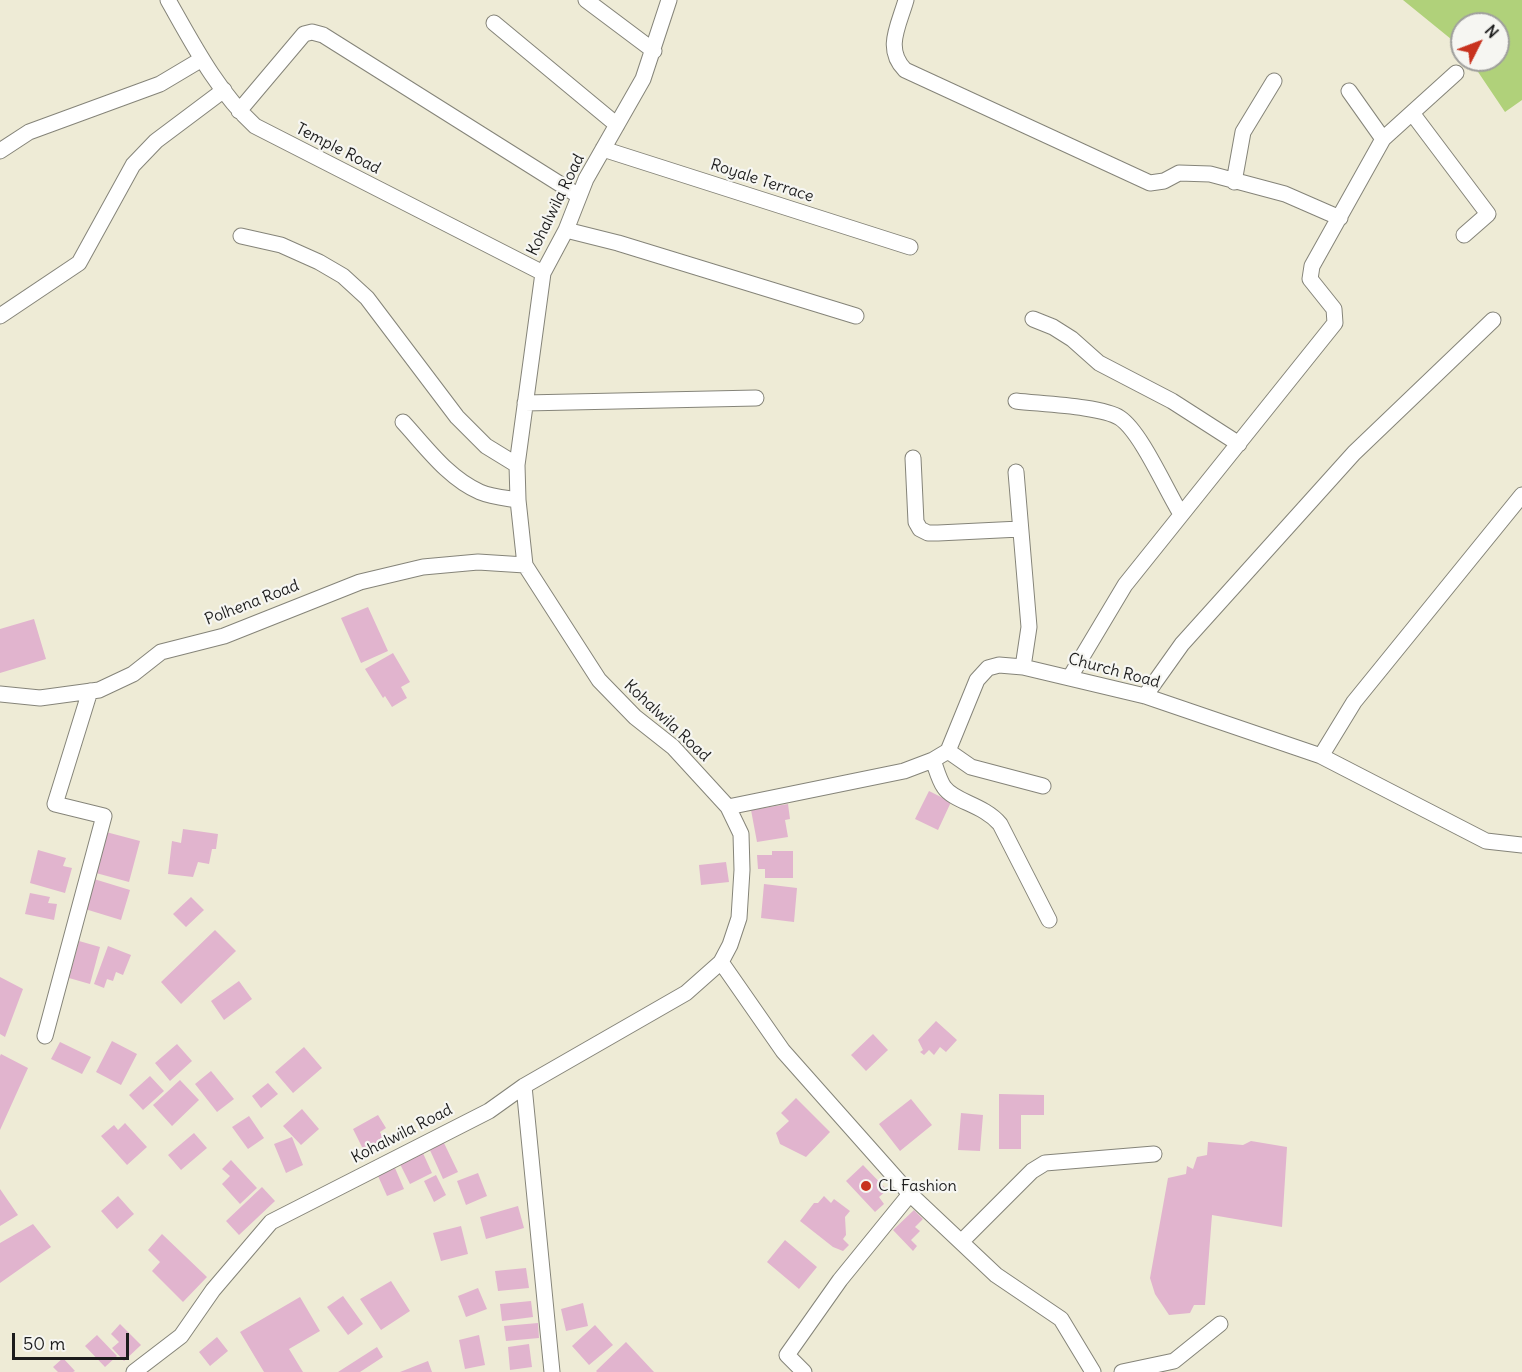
<!DOCTYPE html>
<style>
body{margin:0}
#map{position:relative;width:1522px;height:1372px;overflow:hidden;background:#eeebd6;font-family:Delius,sans-serif}
canvas{display:block}
.north{position:absolute;left:1450px;top:12px;width:60px;height:60px;box-sizing:border-box;background:#f6f6f2;border:2px solid #9f9f9c;border-radius:50%;rotate:48deg;font-size:16px;font-weight:700;line-height:24px;text-align:center;color:#1c1c1c}
.north::after{content:'';display:block;margin:auto;width:21px;height:27px;background:#c8321e;clip-path:polygon(50% 0,100% 100%,50% 72%,0 100%)}
.scale{position:absolute;left:12px;top:1333px;width:117px;height:27px;box-sizing:border-box;border:3px solid #1c1c1c;border-top:0;padding-left:8px;font-size:18px;line-height:21px;white-space:nowrap;color:#1c1c1c;-webkit-text-stroke:4px #f6f6f2;paint-order:stroke}
</style>
<div id="map">
<canvas width="1522" height="1372"></canvas>
<div class="north">N</div>
<div class="scale">50 m</div>
</div>
<script>
const g = document.querySelector('canvas').getContext('2d');
g.lineJoin = 'round';
function fill(path, color) {
  g.fillStyle = color;
  g.fill(path, 'evenodd');
}
function stroke(path, color, width, dash) {
  g.strokeStyle = color;
  g.lineWidth = width;
  g.lineCap = dash ? 'butt' : 'round';
  g.setLineDash(dash || []);
  g.stroke(path);
}
function label(font, color, halo, rows, align = 'center') {
  g.font = font + ' Delius,sans-serif';
  g.lineWidth = 4.5;
  g.setLineDash([]);
  g.textBaseline = 'middle';
  g.strokeStyle = halo;
  g.fillStyle = color;
  for (const [text, x, y, turn = 0] of rows) {
    g.save();
    g.translate(x, y);
    g.rotate((+turn || 0) * Math.PI / 180);
    g.textAlign = isNaN(turn) ? turn : align;
    if (halo) g.strokeText(text, 0, 0);
    g.fillText(text, 0, 0);
    g.restore();
  }
}
fill(new Path2D(`
 M1403,0H1522V100L1505,112L1470,60H1498V24H1462V48Z`), '#b0d17a');
fill(new Path2D(`
 M368,607L388,651L361,663L341,618Z
 M34,619L46,659L0,673V629Z
 M393,653L410,682L401,687L407,698L392,707L385,696L383,698L365,669Z
 M929,791L951,802L938,830L915,819Z
 M788,804L790,819L785,820L788,837L757,842L751,810Z
 M183,829L218,834L216,849H212L209,864L198,862L193,877L168,874L172,841L181,843Z
 M106,832L140,841L129,882L96,873Z
 M38,850L66,858L63,866L72,868L65,893L30,883Z
 M772,851H793V878H765V869H758L757,855H772Z
 M726,862L729,882L701,885L699,865Z
 M94,879L130,890L121,920L85,909Z
 M764,884L797,888L794,922L761,918Z
 M30,893L50,897L48,903L57,904L54,920L25,914Z
 M191,897L204,910L186,927L173,914Z
 M215,930L236,951L181,1004L161,982Z
 M79,941L100,947L90,984L69,978Z
 M108,946L131,955L123,975L116,972L113,981L107,979L104,988L94,984Z
 M0,977L23,989L5,1037L0,1034Z
 M239,981L252,999L224,1020L211,1001Z
 M936,1021L957,1040L946,1052L940,1047L934,1055L929,1050L924,1055L920,1052L923,1050L918,1040Z
 M873,1034L888,1050L866,1071L851,1055Z
 M112,1041L137,1054L121,1085L96,1072Z
 M60,1042L91,1057L82,1074L51,1059Z
 M177,1044L192,1061L170,1081L155,1063Z
 M304,1047L322,1068L293,1093L275,1072Z
 M1,1054L28,1068L0,1130V1056Z
 M211,1071L234,1099L217,1112L195,1084Z
 M150,1076L164,1091L143,1110L129,1095Z
 M180,1080L199,1100L172,1126L153,1105Z
 M268,1083L278,1094L261,1108L252,1096Z
 M999,1094L1044,1095V1115H1021V1149H999Z
 M796,1098L830,1132L806,1157L780,1144L776,1133L789,1121L781,1113Z
 M911,1099L932,1125L900,1151L879,1124Z
 M302,1109L319,1129L301,1145L283,1126Z
 M961,1113L983,1115L980,1151L958,1150Z
 M378,1115L386,1128L380,1132L386,1144L366,1155L353,1129Z
 M249,1116L264,1138L248,1149L232,1127Z
 M125,1123L147,1147L127,1165L101,1136L114,1125L118,1130Z
 M194,1133L207,1148L181,1170L168,1155Z
 M292,1137L303,1165L286,1173L274,1144Z
 M443,1141L458,1172L443,1179L429,1148Z
 M1251,1141L1287,1147L1282,1227L1212,1215L1205,1305H1194L1190,1313L1169,1315L1155,1294L1150,1278L1168,1178L1186,1174L1187,1166L1193,1169L1197,1157L1207,1155L1208,1142L1243,1145Z
 M422,1151L432,1173L410,1184L399,1162Z
 M231,1160L257,1188L240,1204L222,1184L230,1176L222,1169Z
 M863,1165L887,1190L879,1197L884,1204L875,1212L846,1181Z
 M395,1168L404,1189L387,1196L378,1176Z
 M478,1173L487,1196L466,1205L457,1181Z
 M436,1175L446,1195L434,1202L424,1181Z
 M262,1187L275,1201L239,1235L226,1221Z
 M0,1189L18,1215L0,1226Z
 M118,1196L134,1214L117,1229L101,1211Z
 M824,1196L831,1203L834,1199L850,1211L845,1217L846,1235L843,1239L849,1245L843,1251L833,1247L800,1221L814,1203H818Z
 M518,1206L524,1228L486,1239L480,1217Z
 M914,1210L923,1219L915,1227L920,1231L911,1240L917,1246L913,1251L893,1230Z
 M33,1224L51,1247L0,1283V1243Z
 M461,1226L468,1254L441,1261L433,1233Z
 M162,1234L207,1277L183,1302L152,1271L160,1262L148,1250Z
 M785,1240L817,1267L799,1289L767,1262Z
 M526,1268L529,1288L498,1291L495,1271Z
 M391,1281L410,1311L381,1330L360,1299Z
 M478,1288L487,1309L466,1317L458,1296Z
 M343,1296L363,1324L348,1335L327,1307Z
 M300,1297L320,1331L289,1349L303,1372H264L240,1332Z
 M531,1301L533,1317L502,1321L500,1304Z
 M583,1303L588,1326L566,1331L561,1309Z
 M538,1323L539,1338L506,1341L504,1326Z
 M120,1324L141,1345L124,1361L112,1348L119,1342L111,1334Z
 M595,1325L613,1345L589,1365L572,1346Z
 M97,1335L117,1356L105,1367L85,1346Z
 M479,1335L485,1365L465,1369L459,1340Z
 M217,1337L228,1351L210,1366L199,1352Z
 M626,1342L654,1372H597L596,1371Z
 M529,1344L532,1367L510,1370L508,1347Z
 M377,1347L383,1357L360,1372H338Z
 M63,1358L75,1371L73,1372H58L53,1367Z
 M428,1361L432,1372H400Z`), '#e1b4ce');
const minor = new Path2D(`
 M168,0C193,44 217,91 255,126L543,273
 M586,0L654,51
 M906,0C899,25 884,49 905,70L1150,183L1164,181L1179,173L1210,174L1285,194L1340,218
 M494,23L617,125
 M1349,91L1383,139
 M239,111L304,34L312,32L323,35L579,196
 M1412,113L1488,214L1464,235
 M603,149L910,247
 M0,151L29,132L160,84L202,59
 M1234,182L1243,132L1274,81
 M566,230L618,243L856,316
 M241,236L281,245L319,262L343,276L367,298L457,417L486,446L517,465
 M0,316L79,263L133,165L156,141L224,90
 M1033,319L1053,327L1072,339L1099,363L1172,401L1239,444
 M1016,401C1040,404 1102,406 1120,418C1141,432 1166,490 1181,514
 M525,403L756,398
 M403,422C426,447 448,478 480,492C492,497 506,498 518,500
 M913,458L916,522L920,529L928,533H938L1020,529
 M1016,472L1029,627L1023,667
 M1070,677L1125,585L1335,323L1334,309L1310,279L1312,266L1383,139L1456,73
 M0,694L40,698L99,690L133,674L161,652L224,636L360,582L423,567L478,562L525,565
 M1145,696L1182,644L1354,453L1493,320
 M948,751L971,767L1043,786
 M1321,756L1354,702L1522,495
 M933,760C936,768 939,780 944,787C954,802 983,804 1000,824L1049,920
 M728,807L904,771L933,760L948,751L977,680L988,668L999,665L1023,667L1145,696L1321,756L1486,841L1522,845
 M721,962L783,1051L910,1194L996,1275L1061,1319L1093,1372
 M45,1036L104,816L55,804L90,691
 M524,1086L552,1372
 M961,1242L1032,1171L1045,1163L1154,1154
 M134,1372L181,1336L213,1290L271,1222L489,1111L524,1086L686,993L721,962L730,945L739,918L742,870L741,834L728,807L673,747L635,717L599,680L525,565L518,500L517,465L543,273L566,230L586,179L643,79L669,0
 M804,1372L787,1355L840,1280L910,1194
 M1122,1372L1174,1361L1220,1324`);
stroke(minor, '#858479', 17);
stroke(minor, '#fff', 15);
for (const [x, y, r, color] of [
 [866,1186,6,"#c8321e"]
]) {
  const dot = new Path2D();
  dot.arc(x, y, r, 0, 2 * Math.PI);
  g.fillStyle = color;
  g.fill(dot);
  stroke(dot, '#f6f6f2', 2);
}
label('16px', '#1c1c1c', '#f6f6f2', [
 ["Temple Road",338,149,27],
 ["Royale Terrace",762,181,18],
 ["Kohalwila Road",556,205,-64],
 ["Polhena Road",252,603,-21],
 ["Church Road",1114,671,15],
 ["Kohalwila Road",667,721,43],
 ["Kohalwila Road",402,1134,-27]
]);
label('16px', '#1c1c1c', '#f6f6f2', [
 ["CL Fashion",878,1186]
], 'left');
</script>
